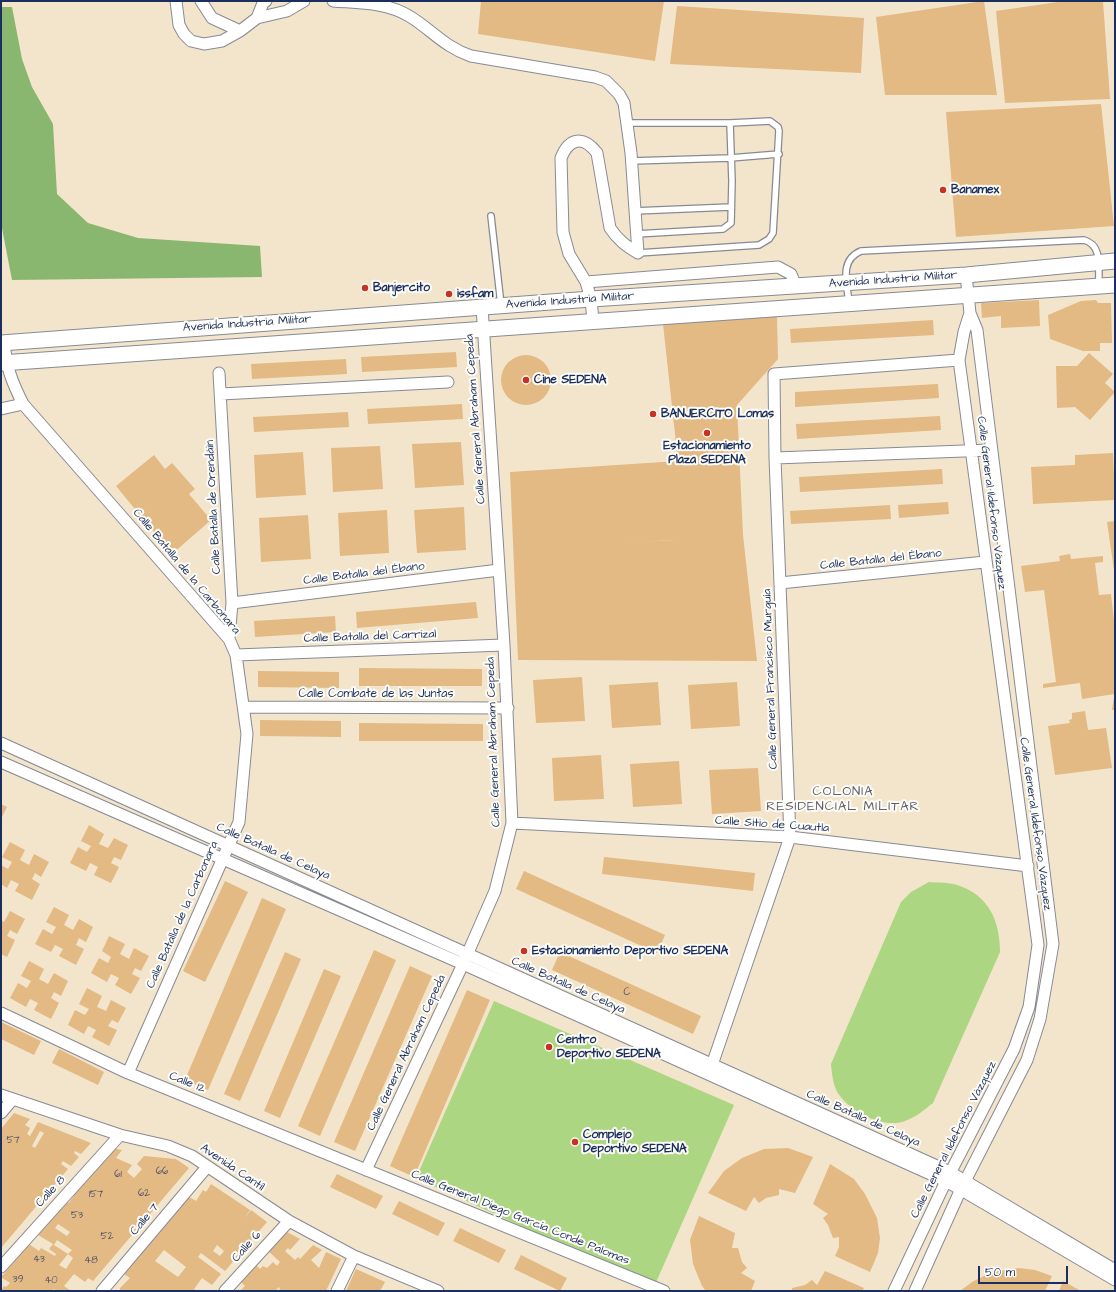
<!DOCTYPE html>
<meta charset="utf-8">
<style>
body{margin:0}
#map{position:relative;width:1116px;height:1292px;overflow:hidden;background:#f3e5cb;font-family:"Architects Daughter",sans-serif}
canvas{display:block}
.frame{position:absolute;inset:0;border:2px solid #1b2f5e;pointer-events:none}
.scale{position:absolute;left:978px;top:1266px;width:90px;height:18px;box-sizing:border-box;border:2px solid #1b2f5e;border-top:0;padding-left:5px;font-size:12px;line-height:14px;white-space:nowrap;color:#1b2f5e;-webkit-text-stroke:3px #fdfcf7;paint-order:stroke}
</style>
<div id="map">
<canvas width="1116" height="1292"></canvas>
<div class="frame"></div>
<div class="scale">50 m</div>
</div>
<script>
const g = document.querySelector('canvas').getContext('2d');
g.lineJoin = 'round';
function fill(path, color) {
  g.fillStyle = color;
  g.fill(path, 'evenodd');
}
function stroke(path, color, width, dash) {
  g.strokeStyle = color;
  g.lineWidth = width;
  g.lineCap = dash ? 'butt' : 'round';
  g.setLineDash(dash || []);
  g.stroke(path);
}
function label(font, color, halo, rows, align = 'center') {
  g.font = font + ' "Architects Daughter",sans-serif';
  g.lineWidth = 4;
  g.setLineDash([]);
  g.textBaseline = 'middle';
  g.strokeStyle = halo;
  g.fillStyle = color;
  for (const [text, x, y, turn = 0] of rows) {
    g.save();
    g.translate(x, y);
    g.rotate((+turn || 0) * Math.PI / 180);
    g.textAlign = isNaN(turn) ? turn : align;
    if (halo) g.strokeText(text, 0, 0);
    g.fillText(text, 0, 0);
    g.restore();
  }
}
fill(new Path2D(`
 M929,882C938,883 948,882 957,885C989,895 1000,921 1000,952L933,1103C924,1110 916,1117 905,1121C884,1129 853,1113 840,1096C833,1088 832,1074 831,1064L901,902L911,892Z
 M494,1001L734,1105L654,1287L416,1178Z`), '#acd682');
fill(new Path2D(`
 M1,7H12L22,59L32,87L53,124L57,194L88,223L138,238L260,246L262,277L12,280L1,223Z`), '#89b770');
fill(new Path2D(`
 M481,1H664L655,61L478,34Z
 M984,1L997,95H885L876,17Z
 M1065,1H1103L1110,99L1005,103L996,11Z
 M677,6L864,18L861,73L670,64Z
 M1101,104L1114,226L956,237L946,112Z
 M1039,300L1040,326L1001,328V316L982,318L981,303Z
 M1096,300L1098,303H1111L1112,343H1100V351H1083L1050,339L1048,315L1081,301Z
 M777,316L778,359L737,405L743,535L757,661L518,660L510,472L678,461L663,324ZM692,539L657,541L601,544Z
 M933,320L934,335L791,343L790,329Z
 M456,352L457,367L362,372L361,357Z
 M1089,353L1113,374L1105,383L1115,392L1090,420L1075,407L1057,408L1056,366H1077Z
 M501 380a25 25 0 1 1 50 0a25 25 0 1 1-50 0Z
 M346,359L347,374L252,379L251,364Z
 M938,384L939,398L795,407V392Z
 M462,404L463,419L368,424L367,409Z
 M348,412L349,427L254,432L253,417Z
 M940,416L941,430L797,439L796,424Z
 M461,442L464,485L415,488L412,444Z
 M380,446L383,489L333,492L331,448Z
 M303,452L306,495L256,498L254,455Z
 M1113,453L1115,500L1033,504L1031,467L1075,465V455Z
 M154,455L165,469L172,463L195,489L189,494L211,520L172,554L116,486Z
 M942,469L943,484L800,492L799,477Z
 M948,502L949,514L899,518L898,505Z
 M890,505L891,519L791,524L790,511Z
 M464,507L466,550L417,553L414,510Z
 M387,510L389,553L340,556L338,513Z
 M308,515L311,559L261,562L259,518Z
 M1115,521V570H1114L1107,522Z
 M1070,554L1071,559L1103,556V562L1095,563L1099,595L1111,594L1115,629V694L1082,699L1080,683L1043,688V684L1056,682L1044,590L1025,592L1021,566L1060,561L1059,556Z
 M476,602L478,618L357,628L356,612Z
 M335,616L336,632L255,637L254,621Z
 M359,668L482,669V686H359Z
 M258,671L339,672V688L258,687Z
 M582,677L585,721L536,723L533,680Z
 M658,682L661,725L612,728L609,685Z
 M737,682L740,726L691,729L688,685Z
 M1114,697H1115V710H1112Z
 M1085,711L1088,730L1106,728L1112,768L1055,775L1048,726L1070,723L1069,720L1072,719V713Z
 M260,720L341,721V737L260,736Z
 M359,723L483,724V741H359Z
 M601,755L604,799L554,801L552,758Z
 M679,761L682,804L633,807L630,764Z
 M758,768L761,811L712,814L709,770Z
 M1,804L7,807L1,819Z
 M89,825L104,834L99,844L108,848L114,838L128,845L121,860L114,857L111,863L119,867L111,883L94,875L98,867L90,863L86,871L70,863L78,847L87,852L91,846L81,841Z
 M10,842L25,850L20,860L29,865L34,854L49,862L41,877L35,873L32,879L40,884L32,900L15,891L19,884L11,880L7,888L1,884V865L8,869L12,862L2,857Z
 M604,857L755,873L753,891L602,874Z
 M524,871L665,935L657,953L516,889Z
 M225,881L248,892L205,982L183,971Z
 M262,898L286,909L208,1090L185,1080Z
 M54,907L69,915L64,925L73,930L79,919L93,927L86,942L79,938L76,945L84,949L76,965L59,956L63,949L55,945L51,952L35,944L43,929L52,934L56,927L46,922Z
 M10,911L25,919L17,934L10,930L7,936L15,940L7,957L1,954V920L4,922Z
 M109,936L125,944L120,954L129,959L134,948L149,956L141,971L135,968L132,974L140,978L131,994L115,985L119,978L111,974L107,982L91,973L99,958L108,963L111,957L102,951Z
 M374,950L396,960L320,1136L298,1126Z
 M285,952L301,959L240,1101L224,1094Z
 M560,952L701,1016L693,1034L552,970Z
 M29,961L44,969L39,979L48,984L54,973L68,981L61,996L54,992L51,998L59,1003L51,1019L34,1010L38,1003L30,999L26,1007L10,998L18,983L27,988L31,981L21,976Z
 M410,966L432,976L355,1151L334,1142Z
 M324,969L341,976L280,1118L264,1111Z
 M87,988L102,996L97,1007L106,1011L111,1000L126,1008L118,1023L112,1020L108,1026L117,1030L109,1046L92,1037L96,1030L88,1026L84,1034L68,1025L75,1010L85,1015L89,1009L79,1004Z
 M467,990L490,1000L414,1177L390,1166Z
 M1,1022L41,1041L34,1055L1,1039Z
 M59,1049L104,1072L98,1085L52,1063Z
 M14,1113L30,1119L25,1125L30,1128L27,1134L30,1136L38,1122L91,1143L81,1154L75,1151L74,1153L79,1157L71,1166L63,1161L61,1164L68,1169L1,1248V1129ZM40,1131L44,1133L35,1148L32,1146Z
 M112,1148L122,1150L116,1158L132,1165L127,1172L134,1178L142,1169L137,1164L144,1156L176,1159L189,1168L93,1281L88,1278L85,1282L74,1274L64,1286L71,1291H56L54,1289L52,1291H1L4,1286L6,1287L10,1283L1,1277L29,1244L39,1251L41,1248L55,1256L56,1254L49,1249L53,1244L38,1235L66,1201L69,1203L77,1191L76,1190ZM58,1224L70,1232L67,1236L55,1228ZM57,1240L72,1250L68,1254L73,1258L66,1269L59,1265L68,1254L54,1245Z
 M788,1148L813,1157L795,1193L779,1189V1195L766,1198L759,1203L754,1197L746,1211L708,1193L724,1171L742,1158L764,1149Z
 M830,1164L854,1179L865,1194L877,1218L880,1238L878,1253L870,1272L835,1256L839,1247V1237L833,1238L828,1225L823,1218L828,1214L813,1204Z
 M337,1174L383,1196L376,1209L330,1187Z
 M211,1184L250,1210L244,1219L251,1210L267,1222L225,1271L201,1253L198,1257L221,1274L212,1285L202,1278L194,1289L196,1291H120V1288L130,1278L124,1274L189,1197L196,1201L203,1190L206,1192ZM217,1245L224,1251L220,1256L213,1251ZM164,1250L186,1267L178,1277L155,1261Z
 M399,1201L445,1223L438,1236L392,1214Z
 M699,1216L735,1233L732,1248H738L742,1262L747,1268L741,1273L755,1281L751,1291H706L702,1286L693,1264L690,1240Z
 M460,1228L506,1250L499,1263L453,1241Z
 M285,1231L300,1239L290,1250L288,1248L285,1251L295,1260L298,1257L300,1259L313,1245L322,1250L311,1260L319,1268L326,1252L341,1259L326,1291H278L280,1289L279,1287L275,1291H240L245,1286L240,1281L255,1264L260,1269L263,1266L267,1268L273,1262L277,1266L280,1262L267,1250Z
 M521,1255L567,1278L560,1291L514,1269Z
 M1019,1268L1035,1270L1052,1276L1045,1291H960L972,1282L992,1272Z
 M356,1269L385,1282L380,1291H346Z
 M825,1271L864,1288L862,1291H792V1288L805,1285L812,1280L817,1285Z
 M1063,1281L1081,1291H1059Z`), '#e3b984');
const lane = new Path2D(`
 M628,123H730L732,181L731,223L723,229L636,234
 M631,161L730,158L779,154
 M634,211L731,207
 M491,216L501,305
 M638,253L759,245L769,239L773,233L779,131L778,127L770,121L730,123
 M849,303C847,283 839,260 861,251L1084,240C1103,245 1098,268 1099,285`);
const street = new Path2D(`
 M176,1L179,25L184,34L191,41L204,44L222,41L240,31L257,18L287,11L304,1
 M201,1L212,18L240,31
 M333,1C359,3 386,2 409,16C431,29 444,47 471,56L595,77L606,81L619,94L624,103L631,153L638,253
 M257,18L263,3L266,1
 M586,282L778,267L791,274L796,287
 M593,321L591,299L586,282L569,254L563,232L561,158C569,138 583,135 597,153L610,228C618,240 626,246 638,253
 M4,342C6,367 12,382 23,404L229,639L236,655L247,734L239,822L128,1073
 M219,373L232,603L229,639
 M221,394L448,382
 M1,409L23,404
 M775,458L991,450
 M780,583L985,562
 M232,603L499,570
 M236,655L504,645
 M244,707L508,708
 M1,743L950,1172L1115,1270
 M1,762L463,964L946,1181L1115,1280
 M512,823L790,837L1028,866
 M1,1013L128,1073L664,1291
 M712,1065L790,837L775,458L774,374L959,360
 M1,1095L120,1135L168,1146L192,1156L289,1221L354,1256L438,1291
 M1,1113L12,1100
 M366,1170L463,964L495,891L512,823L504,645L482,307
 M1,1267L120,1135
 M102,1291L207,1167
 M225,1291L289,1221
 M337,1291L354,1256
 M894,1291L946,1181L1014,1049L1029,1007L1038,945L959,360L964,332L970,313
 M915,1291L961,1189L1027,1060L1040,1019L1053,944L977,330L970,313L966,275`);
const secondary = new Path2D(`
 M1,343L591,299L966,275L1115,261
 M1,363L1115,285`);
stroke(lane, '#878a94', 8);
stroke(street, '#878a94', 13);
stroke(secondary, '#878a94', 17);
stroke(lane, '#fff', 5.5);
stroke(street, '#fff', 11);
stroke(secondary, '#fff', 15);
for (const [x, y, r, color] of [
 [943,190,4,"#c8321e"],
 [365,288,4,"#c8321e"],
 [449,294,4,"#c8321e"],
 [526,380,4,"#c8321e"],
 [653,414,4,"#c8321e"],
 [707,433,4,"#c8321e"],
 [524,951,4,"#c8321e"],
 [549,1047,4,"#c8321e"],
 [575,1142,4,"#c8321e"]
]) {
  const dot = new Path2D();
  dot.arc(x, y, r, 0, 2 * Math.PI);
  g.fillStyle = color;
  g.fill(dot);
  stroke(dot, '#fdfcf7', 1.5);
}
label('10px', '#4d5268', null, [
 ["C",627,993],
 ["57",13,1141],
 ["66",162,1172],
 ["61",118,1175],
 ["62",144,1194],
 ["157",96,1195],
 ["53",77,1216],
 ["52",107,1237],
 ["43",39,1260],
 ["48",91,1261],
 ["39",18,1280],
 ["40",51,1281]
]);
label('bold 12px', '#1b2f5e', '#fdfcf7', [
 ["Banamex",951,190],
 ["Banjercito",373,288],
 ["issfam",457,294],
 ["Cine SEDENA",534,380],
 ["BANJERCITO Lomas",661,414],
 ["Estacionamiento",707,446,"center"],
 ["Plaza SEDENA",707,460,"center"],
 ["Estacionamiento Deportivo SEDENA",532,951],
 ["Centro",557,1040],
 ["Deportivo SEDENA",557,1054],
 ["Complejo",583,1135],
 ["Deportivo SEDENA",583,1149]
], 'left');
label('12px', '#1b2f5e', '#fdfcf7', [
 ["Avenida Industria Militar",893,280,-4],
 ["Avenida Industria Militar",570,301,-4],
 ["Avenida Industria Militar",247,324,-4],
 ["Calle General Abraham Cepeda",476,419,-94],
 ["Calle General Ildefonso Vázquez",991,503,83],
 ["Calle Batalla de Orendáin",214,507,-93],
 ["Calle Batalla del Ébano",881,560,-6],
 ["Calle Batalla de la Carbonara",186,572,50],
 ["Calle Batalla del Ébano",364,574,-7],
 ["Calle Batalla del Carrizal",370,637,-2],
 ["Calle General Francisco Murguía",771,679,-92],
 ["Calle Combate de las Juntas",376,694],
 ["Calle General Abraham Cepeda",494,742,-92],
 ["Calle General Ildefonso Vázquez",1035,824,82],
 ["Calle Sitio de Cuautla",772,825,4],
 ["Calle Batalla de Celaya",273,852,24],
 ["Calle Batalla de la Carbonara",183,915,-66],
 ["Calle Batalla de Celaya",568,986,24],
 ["Calle General Abraham Cepeda",407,1053,-65],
 ["Calle 12",187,1083,22],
 ["Calle Batalla de Celaya",863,1119,24],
 ["Calle General Ildefonso Vázquez",954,1140,-63],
 ["Avenida Cantíl",232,1168,34],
 ["Calle 8",51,1192,-48],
 ["Calle General Diego García Conde Palomas",520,1218,22],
 ["Calle 7",145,1220,-50],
 ["Calle 6",247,1247,-48]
]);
g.letterSpacing = '1px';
label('13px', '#615f6b', '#fdfcf7', [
 ["COLONIA",843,792],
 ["RESIDENCIAL MILITAR",843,807]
]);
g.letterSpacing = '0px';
</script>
